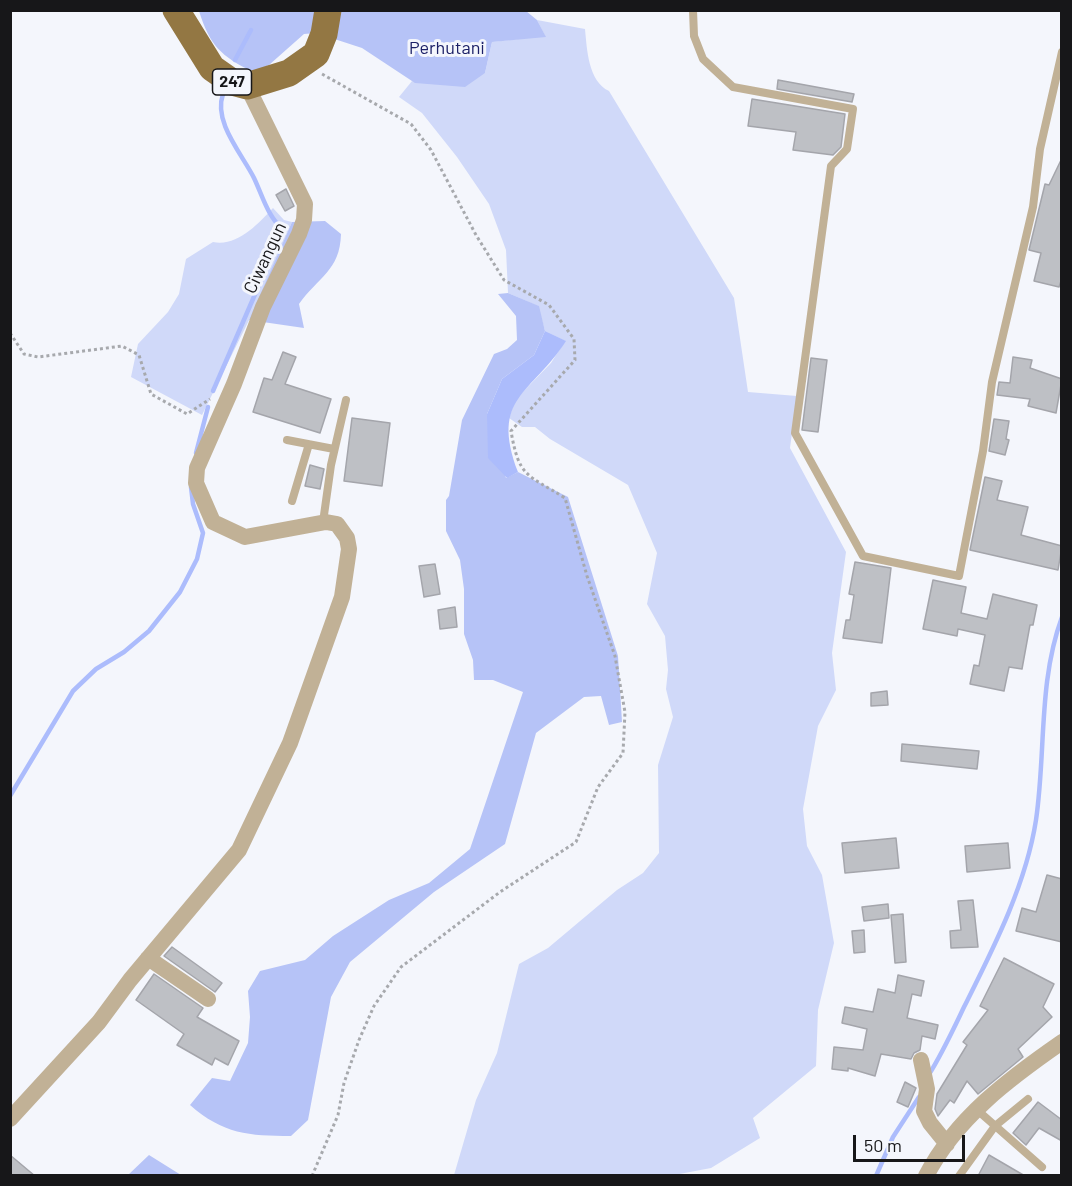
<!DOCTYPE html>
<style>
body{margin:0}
#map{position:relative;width:1072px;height:1186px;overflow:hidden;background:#f4f6fc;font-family:Barlow,sans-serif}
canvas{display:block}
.frame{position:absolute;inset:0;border:12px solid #171719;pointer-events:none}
.scale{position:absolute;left:853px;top:1135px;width:112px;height:27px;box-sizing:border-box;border:3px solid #171719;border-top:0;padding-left:8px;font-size:18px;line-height:21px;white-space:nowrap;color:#171719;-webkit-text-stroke:4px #f4f6fc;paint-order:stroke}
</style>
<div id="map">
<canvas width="1072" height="1186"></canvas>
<div class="frame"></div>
<div class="scale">50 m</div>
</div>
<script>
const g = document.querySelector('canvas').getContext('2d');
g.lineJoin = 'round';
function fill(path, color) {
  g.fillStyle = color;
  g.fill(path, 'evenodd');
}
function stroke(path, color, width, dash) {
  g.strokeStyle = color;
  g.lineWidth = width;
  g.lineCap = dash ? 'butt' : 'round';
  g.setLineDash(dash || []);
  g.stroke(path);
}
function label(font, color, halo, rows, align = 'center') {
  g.font = font + ' Barlow,sans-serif';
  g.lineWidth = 6;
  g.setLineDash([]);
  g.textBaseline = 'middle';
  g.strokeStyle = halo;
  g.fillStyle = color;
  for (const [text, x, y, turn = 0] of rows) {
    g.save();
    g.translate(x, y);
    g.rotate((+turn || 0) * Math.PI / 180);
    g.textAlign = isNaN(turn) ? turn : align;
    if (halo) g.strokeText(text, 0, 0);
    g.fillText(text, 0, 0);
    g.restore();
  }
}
fill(new Path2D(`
 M537,20L585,29C587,49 588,81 609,91L734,298L748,392L797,396L790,448L846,552L832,653L836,690L818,726L803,809L807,846L822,875L834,943L818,1010L816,1066L753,1118L760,1138L711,1168L669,1176L454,1175L476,1100L497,1053L519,964L548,948L617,890L643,873L659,853L658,765L673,717L666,689L668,670L665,636L647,604L657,553L628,485L550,439L535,427H522L509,418L515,400L551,363L565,341L545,331L538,306L508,293L506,250L489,204L457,157L422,113L399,97L412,81L419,83L485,73L492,42L545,36Z
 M273,208L284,220L292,222L256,306L202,415L131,377L138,344L168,312L179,294L186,259L213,242C237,247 258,224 273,208Z`), '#d0d9f9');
fill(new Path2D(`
 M199,11H526L537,20L546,37L492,42L485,73L465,87L415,83L362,48L316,33L304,34L269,65L253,72C221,56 210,46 199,11Z
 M325,221L341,234C340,271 318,277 299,304L304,328L249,320L292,222Z
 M508,293L539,306L545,331L534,355L502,379L487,414L506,478L518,472L568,497L618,656L622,722L609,725L601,696L584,697L536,733L505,844L434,892L350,962L331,997L308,1120L291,1136C249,1136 223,1134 190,1105L212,1078L230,1081L248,1043L250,1017L248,991L260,971L305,960L333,936L389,900L429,883L470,849L523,692L493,680H474L473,660L464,634V589L460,560L446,531V500L449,496L462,420L494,354L507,349L517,340L516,316L498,294Z
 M149,1155L181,1175H128Z`), '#b6c3f7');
fill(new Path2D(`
 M545,331L566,341C531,395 490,397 518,472L507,478L488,458L487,414L502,379L534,355Z`), '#acbcfc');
stroke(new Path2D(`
 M235,60L251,30
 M213,391L283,230C267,215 263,197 254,178C242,154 213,122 223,94
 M196,453L208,407
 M10,796L73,691L96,669L124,652L149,631L180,592L197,559L203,533L193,504L191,487
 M928,1076C942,1054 953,1030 964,1007C993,949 1026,885 1036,820C1046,753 1038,682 1062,617
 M876,1176L893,1137L919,1097`), '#acbcfc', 4.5);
const building = new Path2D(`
 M778,80L854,94L852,102L777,89Z
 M752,99L845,114L841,147L833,155L793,150L796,132L748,126Z
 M1062,158V278L1059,287L1034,281L1041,253L1029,250L1045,184L1049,185Z
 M286,189L294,206L285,211L276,195Z
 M283,352L296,357L285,384L331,399L320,433L253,412L264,378L272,380Z
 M1013,357L1032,360L1030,368L1062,379L1056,413L1028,406L1030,399L997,395L999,382L1010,383Z
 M811,358L827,360L818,432L802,430Z
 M352,418L390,423L382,486L344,481Z
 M994,419L1009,421L1006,439L1009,440L1005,455L989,451Z
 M310,465L324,469L320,489L305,486Z
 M985,477L1002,481L997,500L1028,507L1021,535L1062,546L1058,570L970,550Z
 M855,562L891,568L882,643L843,638L846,620H850L854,595L849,594Z
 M435,564L440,594L424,597L419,566Z
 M933,580L966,587L961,613L987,619L993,594L1037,605L1033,625H1030L1022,669L1009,667L1004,691L970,684L974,665L979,666L985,635L958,629L957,636L923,629Z
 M455,607L457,627L440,629L438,610Z
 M887,691L888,705L871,706V693Z
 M902,744L979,751L977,769L901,761Z
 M896,838L899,868L845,873L842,843Z
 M1008,843L1010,868L967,872L965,846Z
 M1047,875L1062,879V942L1016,931L1022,908L1036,912Z
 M973,900L978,947L951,948L950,931L961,930L958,901Z
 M888,904L889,918L864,921L862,907Z
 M903,914L906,962L895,963L891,915Z
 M864,930L865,952L854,953L852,931Z
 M172,947L222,983L215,992L164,956Z
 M1004,958L1054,984L1043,1007L1052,1017L1018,1049L1023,1057L978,1094L967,1081L954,1103L950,1100L938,1116L935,1109L937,1094L967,1045L963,1042L988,1010L980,1006Z
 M154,974L203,1008L197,1017L239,1041L228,1065L215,1058L212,1065L177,1045L184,1034L136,1000Z
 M898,975L924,981L921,996L912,994L907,1018L938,1025L935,1039L922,1036L920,1050L914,1053L911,1059L881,1054L875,1076L848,1068V1071L832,1069L834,1047L863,1050L867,1029L842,1023L845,1007L873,1012L878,989L895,993Z
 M905,1082L916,1088L908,1107L897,1102Z
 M1038,1102L1062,1120V1141L1039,1128L1026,1145L1013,1133Z
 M10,1155L35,1176H10Z
 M989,1155L1025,1176H978Z`);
fill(building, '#bec0c5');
stroke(building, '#a4a5ab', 1.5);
stroke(new Path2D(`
 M10,333L24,354L38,357L122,346L139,355L151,394L187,414L210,399
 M312,1176L338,1115L344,1083L359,1040L374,1006L401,967L500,892L576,842L598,787L623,753L625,712L615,656L587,576L565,498C527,474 519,478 511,431L575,360L574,339L549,305L504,280L476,235L431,150L411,124L322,74`), '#a7a9ad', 3, [3, 3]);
stroke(new Path2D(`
 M693,10L694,36L703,59L733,87L853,109L847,149L831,166L795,433L863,556L959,576L983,451L992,382L1033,207L1040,149L1062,52
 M287,440L334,449
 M292,501L309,444
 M326,522L324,515L331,465L346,400
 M976,1109L1042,1167
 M959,1176L995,1126L1028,1099`), '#c1b196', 8);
stroke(new Path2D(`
 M148,958L208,999
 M921,1060L927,1089L924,1111L930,1123L947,1144
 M10,1119L99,1022L130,980L239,850L290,743L342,597L349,549L347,538L337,524L326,522L245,537L213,522L196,483L197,468L234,384L263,307L299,234L304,220L305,204L247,86
 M926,1176C956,1118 1010,1078 1062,1042`), '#c1b196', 16);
stroke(new Path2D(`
 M176,10L212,68L232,82L247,86L289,73L316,54L324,34L328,10`), '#937743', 27);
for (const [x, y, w] of [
 [232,82,39]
]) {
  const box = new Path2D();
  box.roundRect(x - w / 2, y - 13, w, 26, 4.5);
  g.fillStyle = '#f4f6fc';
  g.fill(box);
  stroke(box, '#171719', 1.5);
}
label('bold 16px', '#171719', null, [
 ["247",232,82]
]);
label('18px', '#1c2067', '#f4f6fc', [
 ["Perhutani",447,48]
]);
label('18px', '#171719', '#f4f6fc', [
 ["Ciwangun",265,258,-65]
]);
</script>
